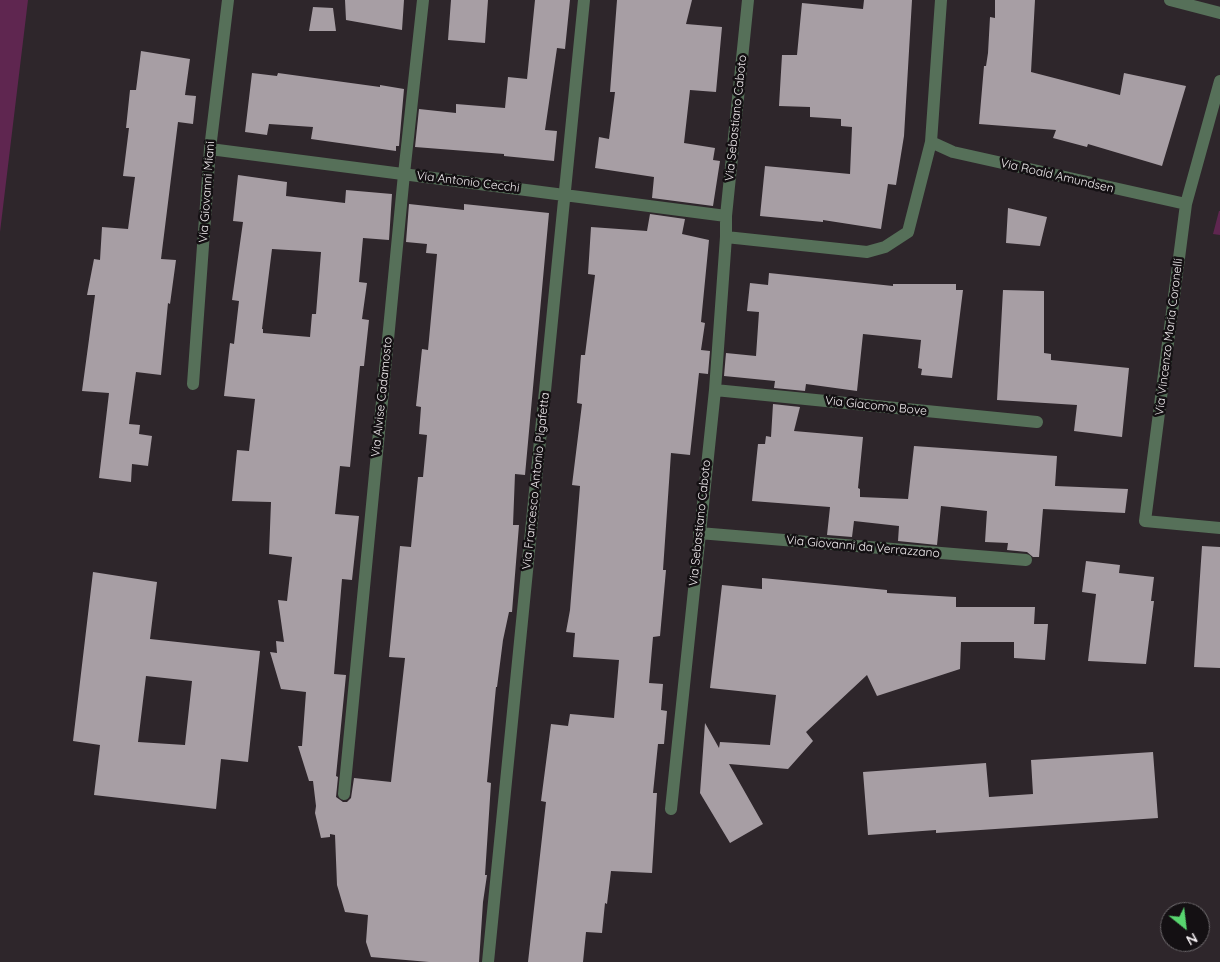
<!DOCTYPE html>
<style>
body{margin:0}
#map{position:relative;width:1220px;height:962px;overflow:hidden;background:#2e262b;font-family:Quicksand,sans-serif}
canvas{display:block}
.north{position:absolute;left:1160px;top:902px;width:50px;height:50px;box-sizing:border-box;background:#141013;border:1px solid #6d696c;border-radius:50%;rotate:151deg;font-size:14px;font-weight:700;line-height:20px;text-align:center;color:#f3eef1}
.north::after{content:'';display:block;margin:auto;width:18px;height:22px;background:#58d56f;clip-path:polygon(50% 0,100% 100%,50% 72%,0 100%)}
</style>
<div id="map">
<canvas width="1220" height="962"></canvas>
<div class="north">N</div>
</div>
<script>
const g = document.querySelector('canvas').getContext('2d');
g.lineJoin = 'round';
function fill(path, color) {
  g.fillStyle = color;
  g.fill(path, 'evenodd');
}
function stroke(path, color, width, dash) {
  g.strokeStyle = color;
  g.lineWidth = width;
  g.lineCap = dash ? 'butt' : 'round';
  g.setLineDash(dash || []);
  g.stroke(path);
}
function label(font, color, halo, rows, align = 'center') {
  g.font = font + ' Quicksand,sans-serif';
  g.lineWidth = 5;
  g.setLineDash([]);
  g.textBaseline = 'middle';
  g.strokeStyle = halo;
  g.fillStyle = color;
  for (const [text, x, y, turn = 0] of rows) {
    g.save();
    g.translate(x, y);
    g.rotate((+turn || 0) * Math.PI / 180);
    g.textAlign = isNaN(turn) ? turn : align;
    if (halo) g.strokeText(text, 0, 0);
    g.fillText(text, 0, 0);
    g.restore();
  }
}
fill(new Path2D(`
 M0,0H28L0,232Z
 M1219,211H1220V235L1213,234Z`), '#5f2650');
fill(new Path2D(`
 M345,0H404L402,30L346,20Z
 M451,0H488L485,43L448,40Z
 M535,0H570L565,49L557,48L545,130L557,131L554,161L504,156V154L415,147L419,109L456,113V104L505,108L508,77L527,79Z
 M617,0H692L686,24L722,27L716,92L690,90L684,143L715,148L713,160L720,161L713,206L652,198L654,177L595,168L599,137L609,139L615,92H610Z
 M864,0H912L904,136L896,185L888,184L881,229L823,220V222L760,216L765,166L850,174L852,127L841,126V119L810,117V107L779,106L782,55H797L802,3L863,9Z
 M995,0H1035L1031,72L1120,95L1124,73L1186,86L1162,166L1088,144L1087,147L1053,138L1056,130L979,124L984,66H986L988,53L990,17L995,18Z
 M313,7L333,8L336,31H309Z
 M141,51L190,59L185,95L196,96L193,124L178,122L161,259L176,260L170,304L168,303L161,375L136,372L129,424L140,425L139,434L152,436L148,466L132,464L131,482L99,478L109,393L82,391L95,295H87L94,259L100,260L102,227L128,229L135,177L123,176L129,128H126L130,90H136Z
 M252,73L277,76L278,73L380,87V85L404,89L399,146H396V151L311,139L313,127L269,124L267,135L245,132Z
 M238,175L287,182L286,196L345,203L346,190L392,194L389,240L363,238L359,282L367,283L362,319L369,320L364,366H360L350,467L340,466L335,514L359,516L352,580L342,579L334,674L346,675L336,776L338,777L336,797L343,802H347L351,798L354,778L391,782L405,658L389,657L400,546L411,547L418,477H423L427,435L419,434L421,407L416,406L422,349L428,350L437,254L426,253L427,244L406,242L409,204L464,210V204L549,213L525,475L515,474L513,525H519L512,612H509L503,640L497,687H496L487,782L491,783L485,875H487L483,902L479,962H429L371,957L366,942L368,915L345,912L337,885L335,835L330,834V837L321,838L315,813L316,806L313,781H309L298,746H302L306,692L281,689L270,652L277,653L276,641L284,642L278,600L287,601L292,557L269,554L271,502L232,501L237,450L249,451L255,399L224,396L230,343L234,344L239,301L232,300L243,222L233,221ZM272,249L321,252L316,314H312L310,337L263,333V329H262Z
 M1008,208L1047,217L1040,246L1006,243Z
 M650,214L685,219L682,234L709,240L701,322L705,323L701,350L710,351L708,374L699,373L690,455L671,453L663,570H666L660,636L653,637L649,683L663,684L661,710L667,711L664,744H658L653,793H657L652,873L611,871L607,904L605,903L602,933L586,932L583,962H528L546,802L541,801L551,724L568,726L570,714L614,718L619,660L573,657L575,633L566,632L570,610L580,486L572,485L582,404L577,403L581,355H585L595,275L588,274L591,227L647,231Z
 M769,273L893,286V284H956V290H963L952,378L921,375L922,369L918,368L921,340L863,334L857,391L806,384L805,391L774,388L775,381L724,376L726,353L756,356L759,312L747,311L750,283L768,285Z
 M1003,290L1044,291V353L1051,354V360L1129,368L1122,437L1074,431L1077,405L997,400Z
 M773,404L800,407L794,431L863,437L858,488L860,489V497L908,499L914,446L1057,456L1055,486L1128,489L1125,513L1043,509L1039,557H1033L1027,552L1007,550L1008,543L985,542L987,511L941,506L937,545L898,541L899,526L854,521L852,537L827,535L830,507L752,501L758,444H765L766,436L771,437Z
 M1202,546L1220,547V668L1194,667Z
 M1086,561L1120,565L1119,573L1154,577L1151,601H1154L1146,664L1088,661L1096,594L1082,592Z
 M93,572L157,582L150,639L260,651L248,762L221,759L216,809L94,795L100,745L73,741ZM146,676L192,681L185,745L138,742Z
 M762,578L887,590V593L956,597V607H1035L1034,624H1048L1045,660L1014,658V642H961L960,669L877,696L867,675L806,732L813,741L788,769L729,764L763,824L730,843L700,793L705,723L719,748L720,742L770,745L776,695L710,688L722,585L762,589Z
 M1153,752L1158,818L936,833V830L868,835L863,772L986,763L989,797L1033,794L1031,760Z`), '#a79ea4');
stroke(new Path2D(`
 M1170,0L1220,13
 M1220,81L1186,204L1145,521L1220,528
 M931,142L953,152L1186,204
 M210,149L726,216
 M726,237L867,252L885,247L908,232L931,142L941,0
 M193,384L210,149L228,0
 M715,390L1037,422
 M699,533L1026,560
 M344,794L404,174L423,0
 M671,809L715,390L726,237V216L748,0
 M488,962L584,0`), '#567059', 12);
label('12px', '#f3eef1', '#141013', [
 ["Via Sebastiano Caboto",736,118,-84],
 ["Via Roald Amundsen",1057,176,13],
 ["Via Antonio Cecchi",468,182,7],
 ["Via Giovanni Miani",207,192,-86],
 ["Via Vincenzo Maria Coronelli",1169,337,-83],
 ["Via Alvise Cadamosto",382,397,-84],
 ["Via Giacomo Bove",876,406,6],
 ["Via Francesco Antonio Pigafetta",536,481,-84],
 ["Via Sebastiano Caboto",700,523,-84],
 ["Via Giovanni da Verrazzano",863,547,5]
]);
</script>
